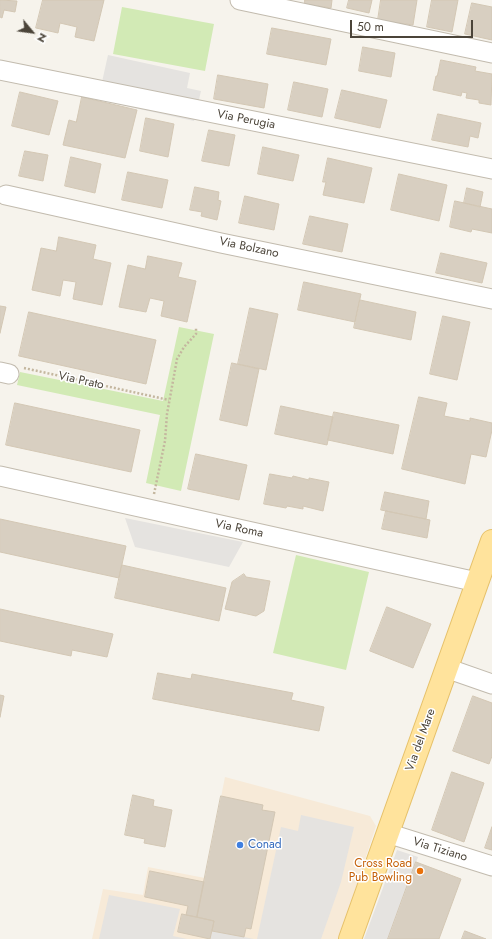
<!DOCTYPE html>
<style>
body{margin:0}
#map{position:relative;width:492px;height:939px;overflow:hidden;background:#f6f3ec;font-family:Jost,sans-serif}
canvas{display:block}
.north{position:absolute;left:12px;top:12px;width:40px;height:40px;-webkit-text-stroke:3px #fff;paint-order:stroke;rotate:119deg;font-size:11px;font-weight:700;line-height:16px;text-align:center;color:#4b4439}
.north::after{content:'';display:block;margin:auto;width:14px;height:18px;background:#4b4439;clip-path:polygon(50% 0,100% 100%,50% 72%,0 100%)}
.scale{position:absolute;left:350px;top:20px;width:123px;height:18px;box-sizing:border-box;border:2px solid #4b4439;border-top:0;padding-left:5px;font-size:12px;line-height:14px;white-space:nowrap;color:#4b4439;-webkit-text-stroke:3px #fff;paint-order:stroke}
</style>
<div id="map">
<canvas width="492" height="939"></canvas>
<div class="north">N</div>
<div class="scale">50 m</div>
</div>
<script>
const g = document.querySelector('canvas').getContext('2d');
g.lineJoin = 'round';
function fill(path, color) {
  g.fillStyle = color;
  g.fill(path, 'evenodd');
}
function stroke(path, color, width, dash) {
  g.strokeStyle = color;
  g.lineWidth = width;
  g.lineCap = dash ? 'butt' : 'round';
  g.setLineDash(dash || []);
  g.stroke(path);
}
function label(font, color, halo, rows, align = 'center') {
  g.font = font + ' Jost,sans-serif';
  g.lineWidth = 3;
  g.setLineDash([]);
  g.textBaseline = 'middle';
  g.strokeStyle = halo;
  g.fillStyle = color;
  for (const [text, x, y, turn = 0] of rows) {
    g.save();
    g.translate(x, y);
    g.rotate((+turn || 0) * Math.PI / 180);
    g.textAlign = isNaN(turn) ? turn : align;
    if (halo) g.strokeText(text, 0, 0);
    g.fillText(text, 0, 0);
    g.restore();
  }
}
fill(new Path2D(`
 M225,777L370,816L376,826L339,939H92L103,889L143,895L148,867L205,878Z`), '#f7ead8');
fill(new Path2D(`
 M122,7L214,24L205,71L113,54Z
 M179,327L214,334L181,491L146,483L160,415L17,385L20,372L163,401Z
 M296,555L369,572L346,670L273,653Z`), '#d2eab5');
fill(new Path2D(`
 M108,55L190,73L187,88L201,91L194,121L98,100Z
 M125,518L243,542L229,567L135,547Z
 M301,815L354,827L341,882L321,939H257L281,827L298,831Z
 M397,850L418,857L388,939H364Z
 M109,895L180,909L173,936L187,939H99Z
 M212,931L244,937L254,939H210Z`), '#e5e3e0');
const building = new Path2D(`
 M0,0L17,1L15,12L4,10L2,18L0,17Z
 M43,0H104L94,41L75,37L77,27L60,23L58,33L36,28Z
 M305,0H332L331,8L305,4Z
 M349,0H372L369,13L347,8Z
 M381,0H417L413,25L378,20Z
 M432,0H458L452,32L427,27Z
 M472,3L492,7V40L465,34Z
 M272,28L331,39L326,65L267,54Z
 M363,47L395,53L391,77L359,71Z
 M441,60L476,67L475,71L492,74L491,105L479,103V100L466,98L467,93L462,92L461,96L433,90L436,76H437Z
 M218,75L268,84L264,108L214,99Z
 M294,82L328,89L322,117L288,110Z
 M342,90L387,100L380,128L335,118Z
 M20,92L58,101L49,135L12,126Z
 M82,97L137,110L125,158L63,145L69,120L76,122Z
 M438,114L481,123L478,138L470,136L468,147L432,140Z
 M146,118L174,124L168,157L140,151Z
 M209,130L235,135L229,166L202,161Z
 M263,147L299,155L293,181L258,174Z
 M25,151L48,155L43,181L19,176Z
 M71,157L101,164L95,193L65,186Z
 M328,158L372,168L364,203L323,195L326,182H323Z
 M128,172L168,180L162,208L122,200Z
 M399,174L447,185L439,221L391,210Z
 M195,187L219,192L218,200L221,201L217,220L201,216L202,212L190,210Z
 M467,188L483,192L480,207L464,203Z
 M245,196L279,204L274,230L239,223Z
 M455,201L492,209V233L472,229L471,232L450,227Z
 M310,216L348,224L342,252L303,244Z
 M59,237L96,245L93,259L111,263L102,305L73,299L76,282L63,280L60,296L32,290L41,248L56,251Z
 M441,253L487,263L482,283L436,273Z
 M148,256L182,263L178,277L196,281L187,322L161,316L164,301L150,298L146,312L119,307L128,265L145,269Z
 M304,282L361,294L355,322L298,310Z
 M360,300L416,312L411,340L354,328Z
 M0,306L6,307L0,333Z
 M250,308L278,314L266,370L238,364Z
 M29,312L156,340L146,384L19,356Z
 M443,316L470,322L457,380L430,374Z
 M232,363L259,369L247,426L220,420Z
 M419,397L447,403L444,416L470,421V418L492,423V430L486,457L471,454L465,484L402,469Z
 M15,403L140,430L131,472L6,445Z
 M281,406L333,417L327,445L275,434Z
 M334,412L399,425L393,454L328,440Z
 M196,454L247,465L239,500L188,489Z
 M270,474L292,478L293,476L309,480V478L329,482L323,511L303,506V509L287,506L286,508L264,504Z
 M385,492L429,501L426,519L381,510Z
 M386,511L430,520L427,538L382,529Z
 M0,519L126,546L119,578L0,552Z
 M122,565L226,588L219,621L115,598Z
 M244,574L246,577L270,581L264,611L256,616L225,609L232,582Z
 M387,607L431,624L413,668L370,651Z
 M0,609L113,634L107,657L72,650L71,656L0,641Z
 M158,673L191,679L192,674L293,693L291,700L324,707L319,731L153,699Z
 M0,695L4,696L0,717Z
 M473,696L492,703V756L489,764L453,751Z
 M452,772L484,783L464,842L432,830Z
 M133,795L154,800L153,806L172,810L165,847L144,843L145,839L125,835Z
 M221,796L263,805L262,810L275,812L251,929L246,928L244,937L212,931L214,921L197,917Z
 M492,827V850L485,848Z
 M416,862L461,879L439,939H388Z
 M150,871L204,882L197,917L186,915L188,906L145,897Z
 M182,914L214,921L210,939L178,932Z
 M465,931L486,939H462Z`);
fill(building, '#d8cfc1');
stroke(building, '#d3c7b4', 1);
const minor = new Path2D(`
 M240,0L492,53
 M0,70L492,169
 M6,195L221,243L492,299
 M0,372L9,374
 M0,476L477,582
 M446,668L492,684
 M387,833L492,866`);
const major = new Path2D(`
 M350,939L492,541`);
stroke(minor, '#c2bbae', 21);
stroke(major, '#e6c16a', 24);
stroke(new Path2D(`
 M24,368L169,400
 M154,494L165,441L167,414L177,359L184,347L196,334V328`), '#c4b79f', 2.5, [2, 2]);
stroke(minor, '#fff', 19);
stroke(major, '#ffe39c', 22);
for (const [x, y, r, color] of [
 [240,845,4,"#3f7fe0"],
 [420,871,4,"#e8710a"]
]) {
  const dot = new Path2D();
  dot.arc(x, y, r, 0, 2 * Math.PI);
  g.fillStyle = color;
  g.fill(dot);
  stroke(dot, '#fff', 1.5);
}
label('12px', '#4b4439', '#fff', [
 ["Via Perugia",246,120,11],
 ["Via Bolzano",249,248,12],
 ["Via Prato",81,381,12],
 ["Via Roma",239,529,12],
 ["Via del Mare",421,740,-70],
 ["Via Tiziano",440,850,17]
]);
label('12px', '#366cbe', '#fff', [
 ["Conad",248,845]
], 'left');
label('12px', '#c56008', '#fff', [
 ["Cross Road",412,864],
 ["Pub Bowling",412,878]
], 'right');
</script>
